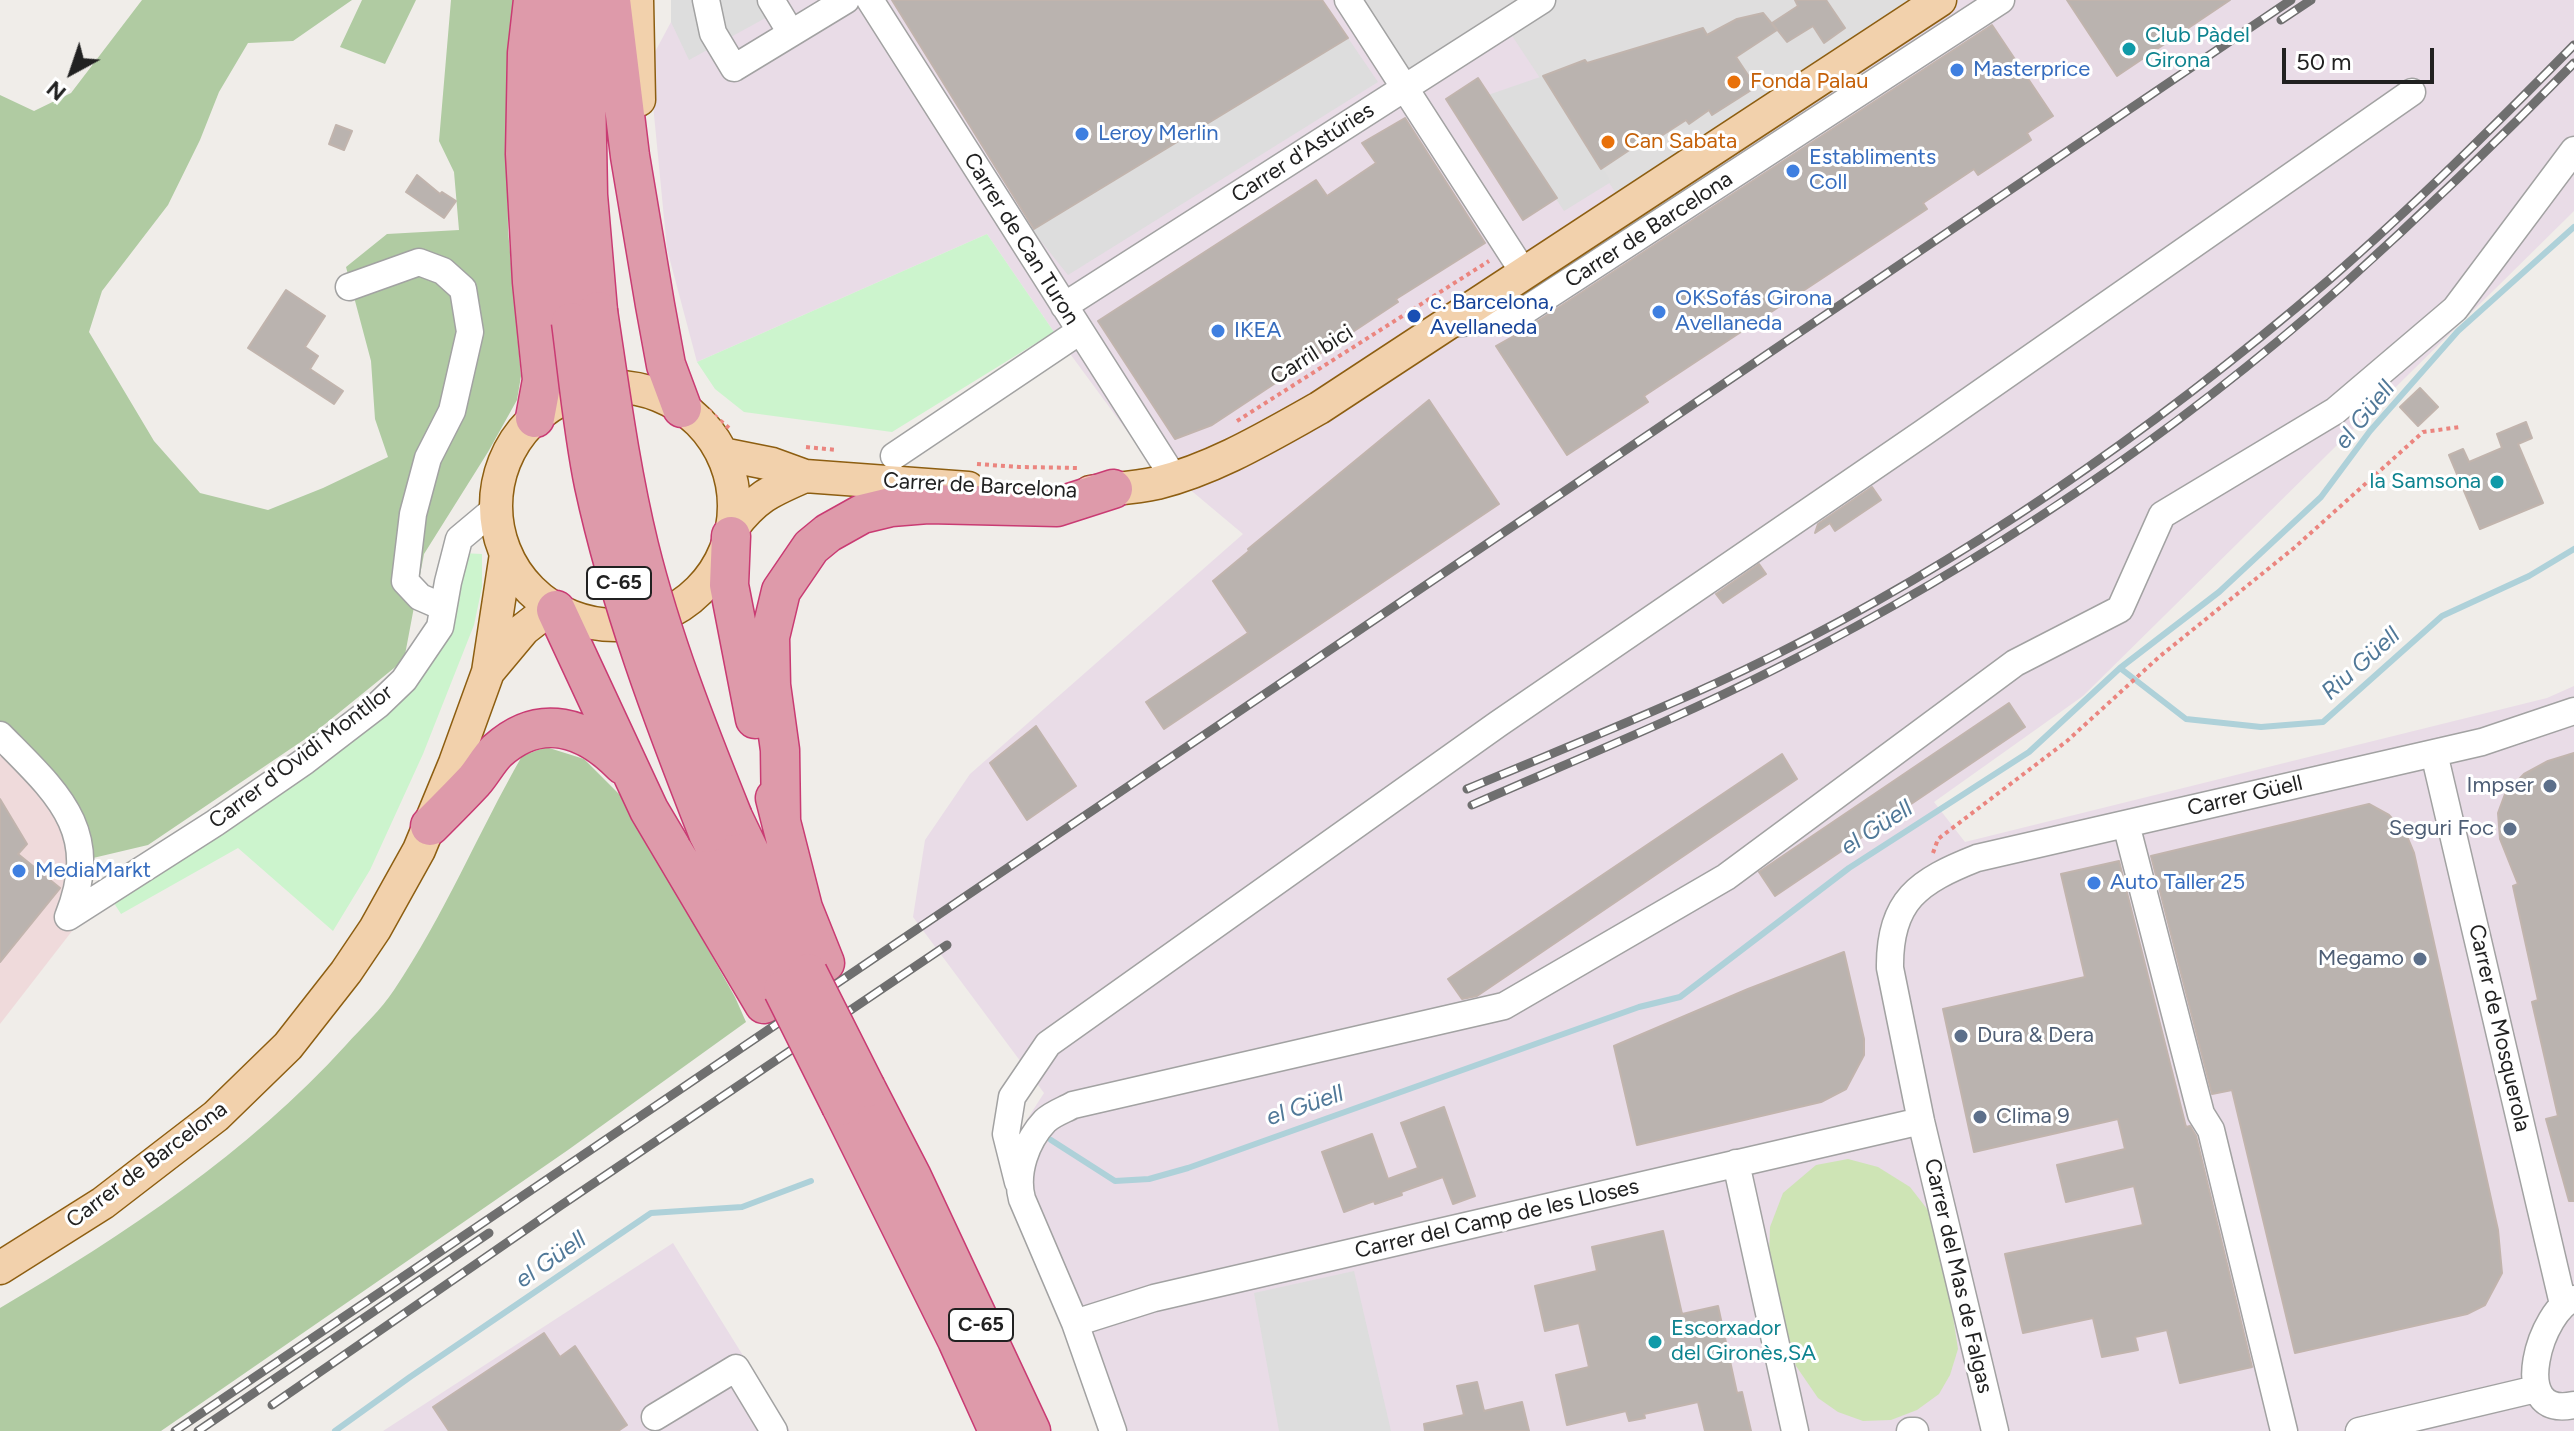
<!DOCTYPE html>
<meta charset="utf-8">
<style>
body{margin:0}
#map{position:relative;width:2574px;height:1431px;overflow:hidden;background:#f0ede9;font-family:Figtree,sans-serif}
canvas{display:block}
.north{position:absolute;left:32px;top:32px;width:80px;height:80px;-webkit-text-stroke:6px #fff;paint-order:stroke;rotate:220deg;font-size:22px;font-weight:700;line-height:32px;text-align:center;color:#212121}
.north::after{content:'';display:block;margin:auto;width:28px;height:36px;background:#212121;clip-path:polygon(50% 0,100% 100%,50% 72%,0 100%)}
.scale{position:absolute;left:2282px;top:48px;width:152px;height:36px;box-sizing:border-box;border:4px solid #212121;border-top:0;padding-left:10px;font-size:24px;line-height:28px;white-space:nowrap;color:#212121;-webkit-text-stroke:6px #fff;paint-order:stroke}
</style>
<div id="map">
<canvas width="2574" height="1431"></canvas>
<div class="north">N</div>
<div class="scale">50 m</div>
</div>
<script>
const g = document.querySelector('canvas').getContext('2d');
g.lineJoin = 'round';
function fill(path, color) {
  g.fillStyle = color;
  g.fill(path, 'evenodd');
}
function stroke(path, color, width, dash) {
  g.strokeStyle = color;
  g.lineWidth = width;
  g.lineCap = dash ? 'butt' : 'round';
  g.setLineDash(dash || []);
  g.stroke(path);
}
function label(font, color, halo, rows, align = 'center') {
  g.font = font + ' Figtree,sans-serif';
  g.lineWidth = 6;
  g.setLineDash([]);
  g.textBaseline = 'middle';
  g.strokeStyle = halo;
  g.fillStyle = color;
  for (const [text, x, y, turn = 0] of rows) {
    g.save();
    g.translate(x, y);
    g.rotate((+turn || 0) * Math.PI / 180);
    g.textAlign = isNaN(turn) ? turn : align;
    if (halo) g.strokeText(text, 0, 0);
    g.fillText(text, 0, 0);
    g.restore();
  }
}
fill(new Path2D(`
 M1348,0H1947L1629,213L1403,86Z`), '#dfdede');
fill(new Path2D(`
 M0,723L74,802L79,922L0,1024Z`), '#efdadb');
fill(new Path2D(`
 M671,0H1348L1403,86L1503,22L1629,213L1947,0H2574V211L2083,696L1934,802L1965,842L2547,698L2574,686V1431H1104L1005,1184L1003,1157L1044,1093L913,917L925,840L970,774L1243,534L1138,446L1054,332L987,234L697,362L667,249L649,63L671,22Z
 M673,1243L790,1431H383Z`), '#e9dce7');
fill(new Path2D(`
 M1848,1159L1878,1167L1910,1187L1931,1214L1951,1304L1958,1349L1950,1375L1939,1394L1917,1410L1891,1420L1863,1421L1838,1412L1818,1398L1796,1366L1769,1257L1770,1227L1783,1193L1816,1165Z`), '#cee4b5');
fill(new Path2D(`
 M142,0H352L293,41L248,43L219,92L200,140L168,205L102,291L89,332L154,441L200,493L268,510L323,488L388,457L375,419L371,361L346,267L387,234L459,230L454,172L439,141L451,0H513L507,139L508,230L521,376L517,400L488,452L424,554L404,660L314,733L148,845L93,858L0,723V95L34,111L71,93Z
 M362,0H416L385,64L340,47Z
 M546,747L584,759L622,797L735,997L746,1022L568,1150L161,1431H0V1308C125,1234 248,1153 346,1045C362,1027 381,1010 394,990C444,916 478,833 522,756Z`), '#b0cba2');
fill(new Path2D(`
 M987,234L1054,332L892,432L744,412L715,389L697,362Z
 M461,553L482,554V587L474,625L423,754L370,870L333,931L238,848L121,914L112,900L404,688Z`), '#ccf4cd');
fill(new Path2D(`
 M671,0H774L780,10L689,60L671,22Z
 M1348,38L1378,82L1068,275L1032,230Z
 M1543,76L1611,182L1564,211L1488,95Z
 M1354,1271L1391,1431H1279L1254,1293Z`), '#ddd');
stroke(new Path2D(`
 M2120,668L2186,719L2261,727L2323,722L2442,616L2529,576L2574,549
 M1051,1140L1115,1181L1149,1179L1188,1168L1639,1007L1680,997L1849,868L2029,752L2120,668L2219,592L2321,497L2370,431L2458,331L2574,227
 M335,1431L410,1377L651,1213L742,1207L811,1181`), '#aed1d9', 6);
const building = new Path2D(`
 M892,0H1322L1348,38L1034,229Z
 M1795,0H1826L1845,28L1824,43L1813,26L1787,42L1772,23L1798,6Z
 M2067,0H2230L2117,76Z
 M1763,13L1777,30L1736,57L1756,87L1712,115L1709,110L1689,124L1686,120L1658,138L1655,133L1601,169L1543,76L1585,60L1587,63L1703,28L1707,35L1737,19Z
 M1992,25L2053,116L2027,133L2031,140L1978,175L1974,169L1923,203L1927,209L1644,396L1648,402L1567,455L1496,346L1521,332Z
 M1478,78L1557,198L1523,220L1446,99Z
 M1405,118L1485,243L1396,299L1398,302L1212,425L1175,439L1098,321L1316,180L1327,196L1376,163L1362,143Z
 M336,125L352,131L344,150L329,144Z
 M417,175L440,194L442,192L456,201L444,218L406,192Z
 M286,290L325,316L305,347L318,356L310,369L343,391L334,404L248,348Z
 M2420,388L2438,407L2418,426L2400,407Z
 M1429,400L1499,504L1164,729L1146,702L1248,633L1213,581L1249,551L1248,549Z
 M2526,422L2532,438L2518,444L2543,503L2480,529L2449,455L2463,449L2469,462L2502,448L2497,434Z
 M1872,487L1881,500L1835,531L1830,523L1815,533L1818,524Z
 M1759,564L1766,574L1723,603L1716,594Z
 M2009,703L2025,727L1775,896L1759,872Z
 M1036,726L1076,786L1027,820L990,763Z
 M2574,753V1201H2569L2546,1119L2558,1116L2532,1002L2538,1000L2513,886L2518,884L2500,839L2498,813L2505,794L2524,774L2548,761Z
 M1782,754L1797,779L1477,996L1462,999L1448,979Z
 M0,799L27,844L18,854L60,888L0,962Z
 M2369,804L2389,815L2406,834L2414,853L2498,1230L2502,1273L2485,1305L2467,1314L2295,1353L2232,1090L2212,1094L2151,856Z
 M2119,861L2186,1127L2190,1126L2196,1136L2252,1367L2180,1383L2167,1330L2135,1337L2138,1350L2102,1357L2093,1318L2023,1333L2005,1254L2143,1225L2134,1186L2066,1202L2057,1165L2125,1149L2118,1119L1974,1152L1943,1009L2085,977L2061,874Z
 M1844,952L1864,1039V1055L1846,1089L1821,1102L1637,1145L1614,1046L1748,989Z
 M1444,1107L1475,1196L1453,1204L1443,1177L1401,1192L1402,1195L1375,1204L1374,1201L1344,1212L1322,1152L1372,1134L1388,1179L1418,1168L1401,1123Z
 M1663,1231L1682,1314L1718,1306L1737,1393L1742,1392L1751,1431H1705L1698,1402L1644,1414L1645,1418L1629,1421L1626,1411L1567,1425L1556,1375L1589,1367L1579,1323L1545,1331L1535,1286L1597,1271L1592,1247Z
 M544,1333L560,1357L575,1346L627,1425L618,1431H449L433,1407Z
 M1477,1382L1484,1411L1522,1402L1529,1431H1425L1424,1424L1464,1415L1457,1386Z`);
fill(building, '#bab3af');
stroke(building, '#c1b4ad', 2);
const minor = new Path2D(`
 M706,0L713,33L734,68L846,0
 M771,0L791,33
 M870,0L1174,478
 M1348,0L1524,273
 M349,287L419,262L443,271L463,289L470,332L452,411L428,458L413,514L405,581L420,597L443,607
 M1064,306L1542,0
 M1447,324L1512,319L2001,0
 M894,456L1080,331
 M0,735C57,793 103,830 68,917
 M2434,753L2563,1304
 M2126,824L2201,1114L2211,1130L2284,1431
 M68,917L215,823L305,761L378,705L404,680L440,627L448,582L459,539L496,508
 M1736,1163L1795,1431
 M1018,1182L1006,1134L1012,1097L1048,1044L1498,724L1923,433L2412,92
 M2574,1299C2543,1306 2505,1420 2574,1405
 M1075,1323L1154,1298L1921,1121
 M655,1417L736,1368L774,1431
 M1113,1431L1075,1323L1022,1199C1015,1173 1026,1141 1045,1121C1052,1114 1064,1110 1073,1105L1504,1006L1726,877L2015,663L2120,609L2162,515L2335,411L2455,309L2574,150
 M1910,1431H1915
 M1995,1431L1921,1121L1890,968C1889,900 1919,881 1977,858L2482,742L2574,711
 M2359,1431L2536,1389`);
const major = new Path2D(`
 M637,0L639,100
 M496 506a119 119 0 1 1 238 0a119 119 0 1 1-238 0Z
 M722,454L772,464L805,476L968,488
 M1090,492C1112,489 1135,488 1157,483C1216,468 1267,437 1319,408L1940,0
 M733,527C757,496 771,491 805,476
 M488,672L524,629L551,608
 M0,1268L103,1203L216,1116L288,1046L346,972L375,929L419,850L455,763L488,672L506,554`);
const highway = new Path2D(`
 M533,0L527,53L525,154L532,282L542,380L535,418
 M564,0L557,88L561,205L571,322
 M592,0L586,88L588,195L598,311
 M611,0L630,156L655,305L666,365L682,408
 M731,536L729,585L755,719
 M556,610L649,810L764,1004
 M775,798L803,908L825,963
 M733,817L796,949
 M781,820L780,750L771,685L770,637L781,591L811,547L828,533L862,514L891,507L928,504L1057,507L1113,489
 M430,826C445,811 460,796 474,781C482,772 488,760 497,751C541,711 586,727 623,765
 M708,833L783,990
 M866,1088L912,1177L1031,1431
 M841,1106L957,1340L998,1431`);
stroke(minor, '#a2a2a2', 29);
stroke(major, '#8d5e11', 35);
stroke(highway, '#c93b73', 41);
stroke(new Path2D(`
 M708,410L729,428
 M1237,421L1489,261
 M806,447L837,450
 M977,464L1019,467L1080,468
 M1933,853L1938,839L2067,741L2159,657L2294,548L2423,432L2460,427`), '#eb857f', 4, [4, 4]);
stroke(minor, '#fff', 26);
stroke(major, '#f2d1ac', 32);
stroke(highway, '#de9aaa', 38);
const rail = new Path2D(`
 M2281,20L2311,0
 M1467,789C1569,746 1672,706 1771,657C1972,557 2160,425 2330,279C2415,205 2495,125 2574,45
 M1472,805C1575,760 1679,718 1779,667C1980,565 2172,437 2341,287C2421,215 2499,140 2574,63
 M272,1405L560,1206L947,945
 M175,1431L2291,0
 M198,1431L489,1233`);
stroke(rail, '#6f6f6f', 9);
stroke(rail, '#fff', 6, [18]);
const highwayBridge = new Path2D(`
 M598,311C610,390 620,468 639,546C662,639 697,728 733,817
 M571,322C578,376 583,432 594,485C620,605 663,719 708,833
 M808,973L866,1088
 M783,990L841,1106`);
stroke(highwayBridge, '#c93b73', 41, []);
stroke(highwayBridge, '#de9aaa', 38);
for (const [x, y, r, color] of [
 [2129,49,8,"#0f9aa8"],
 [1957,70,8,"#3f7fe0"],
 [1734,82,8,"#e8710a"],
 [1082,134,8,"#3f7fe0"],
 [1608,142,8,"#e8710a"],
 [1793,171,8,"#3f7fe0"],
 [1659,312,8,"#3f7fe0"],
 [1414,316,8,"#1a4fb4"],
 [1218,331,8,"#3f7fe0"],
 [2497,482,8,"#0f9aa8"],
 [2550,786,8,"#5c6f8a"],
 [2510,829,8,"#5c6f8a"],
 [19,871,8,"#3f7fe0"],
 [2094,883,8,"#3f7fe0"],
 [2420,959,8,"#5c6f8a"],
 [1961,1036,8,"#5c6f8a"],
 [1980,1117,8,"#5c6f8a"],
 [1655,1342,8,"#0f9aa8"]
]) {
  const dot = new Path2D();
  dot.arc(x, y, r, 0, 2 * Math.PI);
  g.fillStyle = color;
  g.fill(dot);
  stroke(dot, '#fff', 3);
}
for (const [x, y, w] of [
 [619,583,64],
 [981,1325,64]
]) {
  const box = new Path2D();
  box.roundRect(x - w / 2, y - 16, w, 32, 6);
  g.fillStyle = '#fff';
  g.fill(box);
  stroke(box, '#212121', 2);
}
label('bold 20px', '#212121', null, [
 ["C-65",619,583],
 ["C-65",981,1325]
]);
label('22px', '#0d838f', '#fff', [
 ["Club Pàdel",2145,36],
 ["Girona",2145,61],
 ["la Samsona",2481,482,"right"],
 ["Escorxador",1671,1329],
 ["del Gironès,SA",1671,1354]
], 'left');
label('22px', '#366cbe', '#fff', [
 ["Masterprice",1973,70],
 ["Leroy Merlin",1098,134],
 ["Establiments",1809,158],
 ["Coll",1809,183],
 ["OKSofás Girona",1675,299],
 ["Avellaneda",1675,324],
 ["IKEA",1234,331],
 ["MediaMarkt",35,871],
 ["Auto Taller 25",2110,883]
], 'left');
label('22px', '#c56008', '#fff', [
 ["Fonda Palau",1750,82],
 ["Can Sabata",1624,142]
], 'left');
label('22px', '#212121', '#fff', [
 ["Carrer d'Astúries",1303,153,-33],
 ["Carrer de Barcelona",1649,230,-33],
 ["Carrer de Can Turon",1021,239,58],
 ["Carril bici",1312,355,-32],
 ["Carrer de Barcelona",980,486,3],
 ["Carrer d'Ovidi Montllor",301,757,-37],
 ["Carrer Güell",2245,796,-13],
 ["Carrer de Mosquerola",2499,1028,77],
 ["Carrer de Barcelona",147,1165,-37],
 ["Carrer del Camp de les Lloses",1497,1219,-13],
 ["Carrer del Mas de Falgas",1958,1276,77]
]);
label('22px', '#164399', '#fff', [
 ["c. Barcelona,",1430,303],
 ["Avellaneda",1430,328]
], 'left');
label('22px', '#4e5e75', '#fff', [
 ["Impser",2534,786],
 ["Seguri Foc",2494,829],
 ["Megamo",2404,959],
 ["Dura & Dera",1977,1036,"left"],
 ["Clima 9",1996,1117,"left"]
], 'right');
label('italic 24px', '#507898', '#fff', [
 ["el Güell",2365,415,-51],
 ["Riu Güell",2361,664,-42],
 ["el Güell",1877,828,-33],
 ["el Güell",1305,1106,-19],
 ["el Güell",551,1260,-35]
]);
</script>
